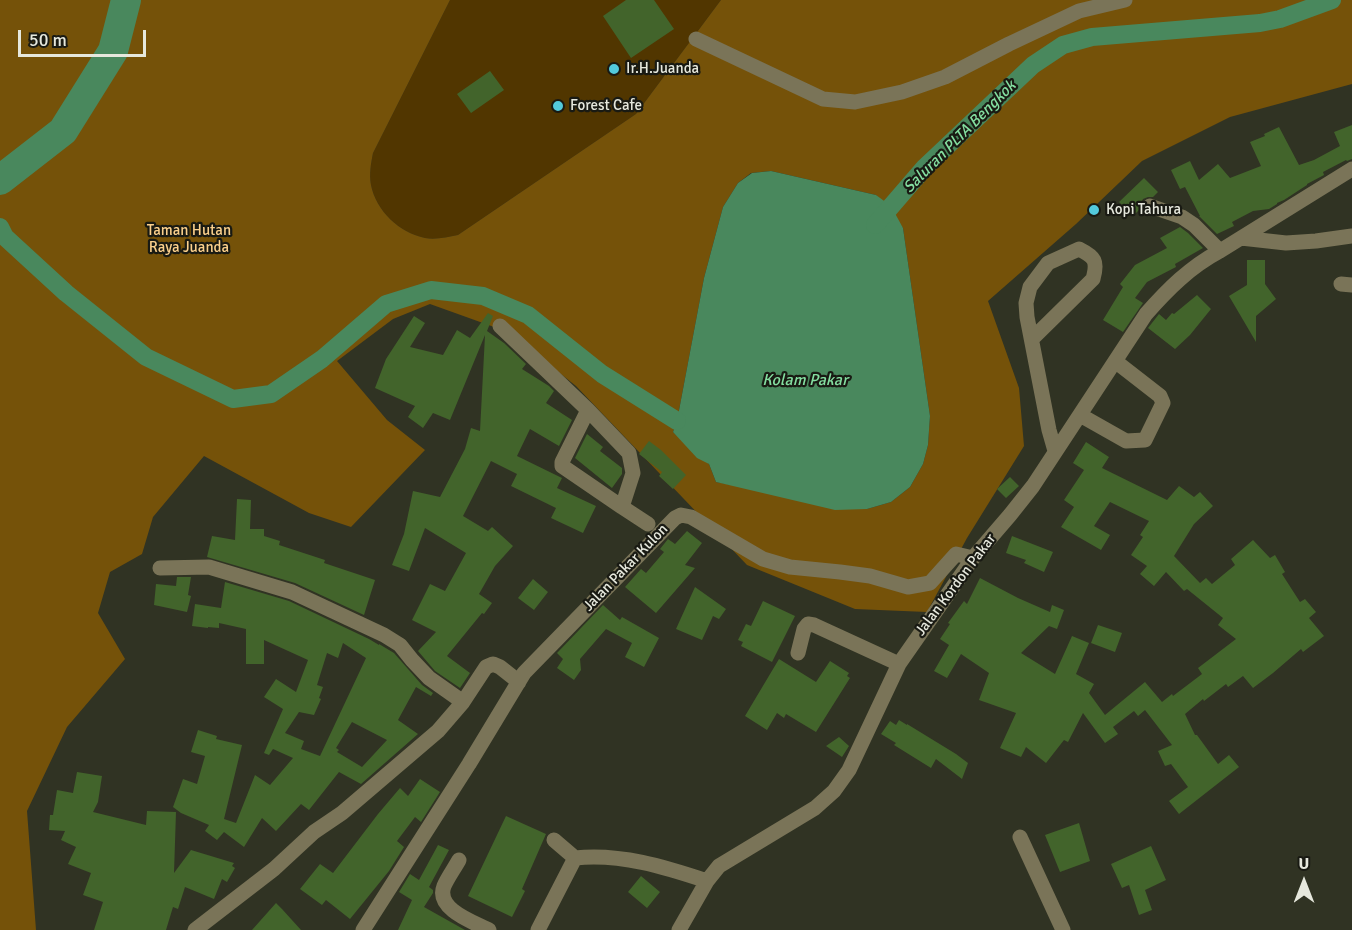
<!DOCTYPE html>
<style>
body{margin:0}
#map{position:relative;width:1352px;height:930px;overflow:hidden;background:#303323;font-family:Signika,sans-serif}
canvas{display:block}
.north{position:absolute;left:1274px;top:852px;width:60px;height:60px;-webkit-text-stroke:4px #191a13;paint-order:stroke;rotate:0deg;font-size:16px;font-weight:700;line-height:24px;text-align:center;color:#e6e8dd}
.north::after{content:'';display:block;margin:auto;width:21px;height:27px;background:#e6e8dd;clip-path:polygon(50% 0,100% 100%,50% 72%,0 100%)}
.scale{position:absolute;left:18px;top:30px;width:128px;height:27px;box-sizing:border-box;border:3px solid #e6e8dd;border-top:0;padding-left:8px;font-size:18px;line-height:21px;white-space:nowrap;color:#e6e8dd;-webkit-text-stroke:4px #191a13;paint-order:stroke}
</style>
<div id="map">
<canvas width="1352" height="930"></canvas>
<div class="north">U</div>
<div class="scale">50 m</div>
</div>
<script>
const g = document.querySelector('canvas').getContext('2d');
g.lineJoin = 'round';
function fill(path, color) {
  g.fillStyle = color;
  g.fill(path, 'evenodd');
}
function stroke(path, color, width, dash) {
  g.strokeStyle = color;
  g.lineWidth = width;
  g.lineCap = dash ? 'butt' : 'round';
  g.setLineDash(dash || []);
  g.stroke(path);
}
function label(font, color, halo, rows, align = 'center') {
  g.font = font + ' Signika,sans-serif';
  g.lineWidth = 4.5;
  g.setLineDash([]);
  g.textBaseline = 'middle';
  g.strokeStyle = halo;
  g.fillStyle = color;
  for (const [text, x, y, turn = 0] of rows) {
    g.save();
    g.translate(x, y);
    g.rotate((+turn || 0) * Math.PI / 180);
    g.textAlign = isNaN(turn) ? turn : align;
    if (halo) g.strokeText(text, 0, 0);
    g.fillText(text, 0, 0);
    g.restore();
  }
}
fill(new Path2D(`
 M450,0H721L636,114L458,235C447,237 436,240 425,238C400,233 376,211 371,185C369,175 371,163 373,153Z`), '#513600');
fill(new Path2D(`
 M0,0H450L373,153C371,163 369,174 371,185C376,211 400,233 425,238C436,240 447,237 458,235L636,114L721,0H1352V84L1230,117L1142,161L1076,224L988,301L1019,388L1024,446L967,538L927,612L855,609L747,565L576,386L508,332L430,304L393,319L337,361L387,420L425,450L351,527L309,513L204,456L153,517L142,554L110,572L98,613L125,659L67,727L27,811L36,930H0ZM771,171L876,195L903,228L930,416L928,445L923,464L910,487L891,502L867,509L716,482L709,464L673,432L677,421L704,278L723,207L738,183L751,173Z`), '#755209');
fill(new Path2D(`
 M771,171L876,195L891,206L903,228L930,416L928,445L923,464L910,487L891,502L867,509L835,510L716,482L709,464L697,458L673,432L677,421L704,278L723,207L738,183L752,173Z`), '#49885d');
stroke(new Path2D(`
 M875,225L925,167L1033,65L1063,45L1092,37L1260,23L1280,19L1332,0
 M0,227L5,237L66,293L146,357L233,399L271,394L322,359L386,304L431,290L483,296L528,315L602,374L677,421`), '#49885d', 18);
stroke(new Path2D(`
 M0,180L63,131L113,51L126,0`), '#49885d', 30);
fill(new Path2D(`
 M626,0H654L674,29L631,58L603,16Z
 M490,71L504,90L471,113L457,94Z
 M1352,125V159L1347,161L1346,160L1323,172L1324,175L1307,184V185L1284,200L1277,203V204L1269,209L1253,211L1232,222L1234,226L1217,234L1199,216H1200L1185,187L1180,189L1171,170L1190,161L1199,180L1218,164L1230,178L1261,166L1250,142L1265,136L1264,134L1279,127L1299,165L1314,160L1340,146L1334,132Z
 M1144,178L1158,192L1153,197H1148L1143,199L1141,203V208L1133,216L1119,202Z
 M1180,227L1188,233L1203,248L1175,264L1176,267L1147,282L1135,298L1143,303L1123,332L1103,320L1123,287L1120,284L1135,265L1167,248L1160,238Z
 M1247,260H1265V284L1276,299L1256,316V342L1229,296L1247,285Z
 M1197,295L1211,309L1190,335L1175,349L1148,328L1159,314L1166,320L1172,313L1174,314Z
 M488,313L493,316L487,331L504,343L526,364L522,369L549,386L554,391L546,403L572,420L559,446L530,429L517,456L562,478L557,488L596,506L583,533L551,518L556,508L511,486L517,474L491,461L463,516L488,531L492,527L513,546L495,566L479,594L492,603L484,614L482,613L447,656L470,673L460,688L435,671L418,651L436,632L412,620L430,584L445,591L466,553L425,528L409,571L392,565L404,534L413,491L440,497L465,449L471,428L480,431L485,335L450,420L433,413L423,428L408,417L415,406L375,388L386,359L414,316L425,323L410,347L443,355L457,330L470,338Z
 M587,434L603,447L600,451L622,468V474L612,488L575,458Z
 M649,441L661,450L686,475L673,489L659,476L662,472L639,454Z
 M1086,442L1109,457L1102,468L1167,500L1179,486L1194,497L1200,492L1213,506L1194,524L1174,556L1200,583L1206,578L1212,584L1235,565L1231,559L1253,540L1270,558L1275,555L1285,572L1282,574L1300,602L1305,599L1316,612L1309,618L1324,636L1303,652L1301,649L1273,673L1253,688L1243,676L1228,687L1226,684L1204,701L1203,699L1185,714L1195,735H1197L1218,764L1229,755L1239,767L1179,814L1169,801L1188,787L1171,764L1165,766L1158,751L1172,745L1145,710L1138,716L1134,711L1113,727L1118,734L1105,743L1083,713L1068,742L1064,740L1046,763L1026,747L1021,757L1000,748L1016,713L979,700L989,673L961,654L947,678L934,671L949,645L940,639L950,624L948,623L964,601L967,604L980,578L1018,598L1050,612L1052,605L1064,610L1057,629L1049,626L1021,653L1055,674L1072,636L1089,643L1076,674L1094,684L1089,693L1105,715L1145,682L1162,702L1172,694L1173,696L1202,674L1198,668L1236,639L1218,625L1223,618L1187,589L1184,591L1166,572L1154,586L1140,574L1147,566L1131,555L1143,537L1140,535L1149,521L1110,502L1094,526L1110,535L1101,550L1061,527L1074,507L1064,500L1084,470L1073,463Z
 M1010,477L1019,486L1006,498L997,489Z
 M237,499L251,500L250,529H264V536L280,541L279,545L325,560L324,563L375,580L364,615L295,583L207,557L212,536L235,540Z
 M687,531L702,543L685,565L695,568L656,613L625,587L641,569L646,573L664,552L660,549L668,539L675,544Z
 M1012,536L1053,552L1044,572L1024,563L1026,560L1006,553Z
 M177,577H191L188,595L191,596L187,612L154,605L156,584L176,586Z
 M533,579L548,592L534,610L518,598Z
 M225,582L289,601L369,639L379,645V644L394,653L422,685L433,693L431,696L416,687L398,720L418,734L361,784L339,772L309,810L301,804L276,831L262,818L244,847L224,832L217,840L205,831L209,825L181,813L173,807L183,779L197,784L205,756L191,752L198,730L217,736L216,739L242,745L224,819L236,823L255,775L270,785L293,758L273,749L269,755L264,753L283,709L264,697L276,679L296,692L308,660L264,640V664H246V629L219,623V628L208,627V628L192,626L195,604L221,608ZM343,643L366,658L320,756L301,749L304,741L285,733L299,712L314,715L321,699L319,698L323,687L317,685L327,653L338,658ZM352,722L387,740L362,767L337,752L339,750L336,748Z
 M695,587L726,609L719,619L713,616L702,640L676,629Z
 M763,601L795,616L772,662L741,646L743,642L738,640L746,624L751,626Z
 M603,605L620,620L622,617L659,638L644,667L625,657L632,643L606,629L580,659L581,670L574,680L557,668L563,659L557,653Z
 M1098,625L1122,633L1115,652L1091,643Z
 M779,659L816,682L830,661L849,673L847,676L850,678L816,732L786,714L784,718L777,713L767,730L745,716Z
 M899,720L907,725V724L956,754L968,763L962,779L936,759L931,768L894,745L896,743L881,734L890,721L896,725Z
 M839,737L849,746L842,757L826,746Z
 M77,772L102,776L98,802L93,812L146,825L147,811L176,812L174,873L191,850L234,863L232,866L235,868L227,882L222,879L214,899L185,887L178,909L173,907L166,930H94L103,902L83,895L91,873L68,864L76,847L61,840L65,831L49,830L50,815H53L57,790L73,793Z
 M420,779L440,792L421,822L415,817L397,841L404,847L389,871L350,919L326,900L322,905L300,889L320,864L333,873L378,814L400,788L408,796Z
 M506,816L546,834L522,889L525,891L512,917L468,896Z
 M1079,823L1090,861L1060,872L1045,835Z
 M438,845L449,850L429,887L433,890V893L424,907L465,930H398L412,900L399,892L410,874L419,880Z
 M1151,846L1166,880L1145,890L1152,910L1139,915L1129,885L1122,888L1111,864Z
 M641,876L660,892L647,908L628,892Z
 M276,903L282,909L301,930H252Z`), '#42642b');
stroke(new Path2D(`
 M696,39L823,99L855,102L902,92L945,77L1009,44L1079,11L1125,0
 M1150,206L1182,217L1194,225L1220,251
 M1241,238L1286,243L1316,241L1352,236
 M1341,284L1352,285
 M500,326L588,410L629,453L633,473L622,507L648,524
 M1032,339L1093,279C1098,261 1095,257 1079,249L1048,263L1030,287L1026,303L1027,317L1049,430L1055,451
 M588,410L562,462V466L622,507
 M1080,415L1126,441L1145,440L1163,403L1160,396L1115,361
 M160,568L209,567L292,592L384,635L400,645L412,660L429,678L463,702
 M798,653L804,629L808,624L814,625L899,664
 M1020,837L1063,930
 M554,840L575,858C620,853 665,867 707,881
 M459,860C454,869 448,877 444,886C435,909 473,922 489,930
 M195,930L274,869L314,832L342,813L438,731L463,702L486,667L493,664L500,667L519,682
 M363,930L469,764L524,673L675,518L681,515L691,517L763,559L790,567L840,572L870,576L908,587L930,583L956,554L973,558
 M538,930L575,858
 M679,930L707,881L719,866L815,808L834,791L849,770L899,664L973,558L1010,515L1033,486L1146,314C1168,289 1190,267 1220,251L1352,169`), '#7a7458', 15);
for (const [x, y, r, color] of [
 [614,69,6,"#53cadc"],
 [558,106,6,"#53cadc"],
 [1094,210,6,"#53cadc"]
]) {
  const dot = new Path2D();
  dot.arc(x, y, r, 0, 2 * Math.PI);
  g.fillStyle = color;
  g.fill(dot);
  stroke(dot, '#191a13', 2);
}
label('15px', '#e6e8dd', '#191a13', [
 ["Ir.H.Juanda",626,69],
 ["Forest Cafe",570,106],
 ["Kopi Tahura",1106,210]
], 'left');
label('15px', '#fbd08c', '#191a13', [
 ["Taman Hutan",189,231],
 ["Raya Juanda",189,248]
]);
label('15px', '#e6e8dd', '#191a13', [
 ["Jalan Pakar Kulon",626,568,-46],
 ["Jalan Kordon Pakar",956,585,-53]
]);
label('italic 16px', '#84dea0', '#191a13', [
 ["Saluran PLTA Bengkok",960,137,-45],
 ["Kolam Pakar",805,381]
]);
</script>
